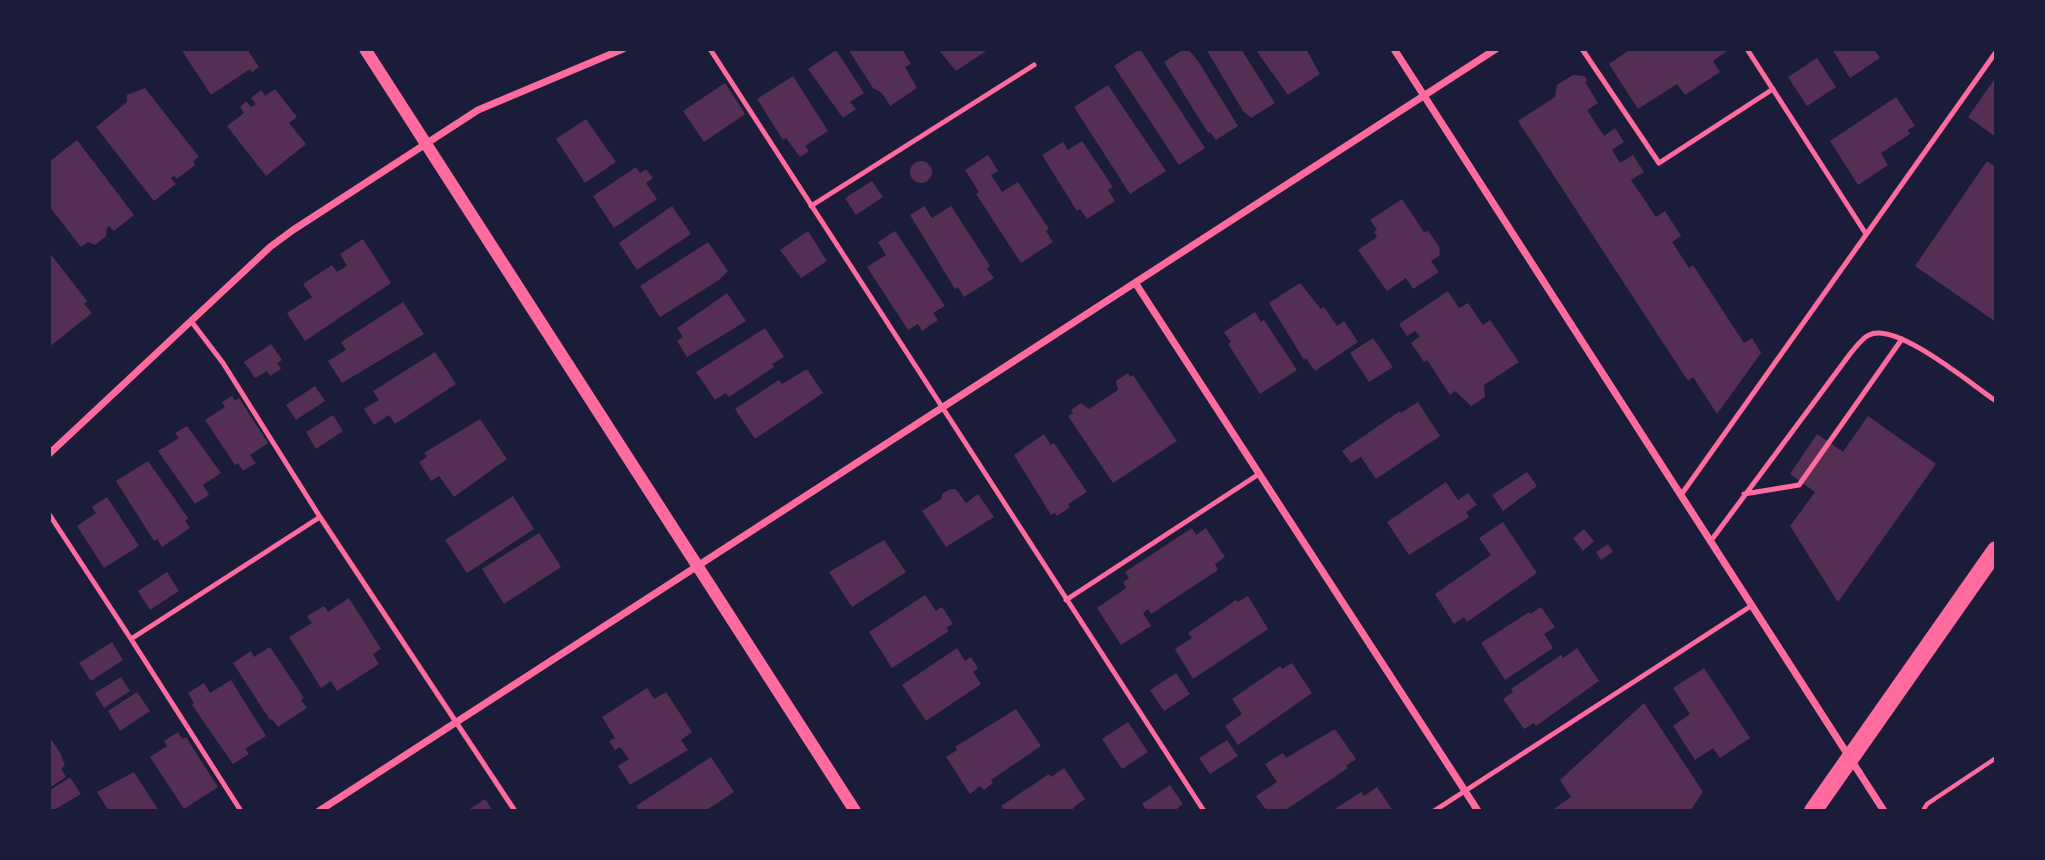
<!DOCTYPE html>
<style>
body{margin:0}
#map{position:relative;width:2045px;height:860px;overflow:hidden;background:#1b1b3a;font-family:"PT Sans Narrow",sans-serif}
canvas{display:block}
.frame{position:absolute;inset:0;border:51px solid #1b1b3a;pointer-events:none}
</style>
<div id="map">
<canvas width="2045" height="860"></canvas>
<div class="frame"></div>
</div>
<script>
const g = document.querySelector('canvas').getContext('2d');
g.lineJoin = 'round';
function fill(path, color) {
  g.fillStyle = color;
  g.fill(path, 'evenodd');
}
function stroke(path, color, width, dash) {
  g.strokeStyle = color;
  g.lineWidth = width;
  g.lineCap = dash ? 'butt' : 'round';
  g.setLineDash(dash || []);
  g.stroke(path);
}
fill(new Path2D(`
 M181,49H247L259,67L252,72L250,69L211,95Z
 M848,49H902L911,64L905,67L917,88L890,106L882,93L873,88Z
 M938,49H989L956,71Z
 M1140,49L1205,148L1179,165L1114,66Z
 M1184,49H1188L1198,61L1238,126L1216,140L1210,132L1208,133L1164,62Z
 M1206,49H1241L1275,103L1251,118L1243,111Z
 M1255,49H1306L1320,74L1288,95Z
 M1631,49H1730L1713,61L1720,72L1685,95L1677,84L1638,109L1609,64Z
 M1832,49H1874L1880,58L1850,78Z
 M836,50L864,93L850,102L856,109L843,118L808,69Z
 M1817,58L1836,87L1807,106L1788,77Z
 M1573,75L1585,76L1587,80L1585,82L1598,103L1587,110L1604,136L1615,128L1624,142L1612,150L1620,163L1633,155L1644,172L1631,180L1656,217L1665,211L1681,236L1672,242L1689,268L1693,265L1744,343L1752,338L1761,353L1717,414L1693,377L1688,381L1518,121L1555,97L1557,85Z
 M793,76L828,131L805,146L809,151L800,157L786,138L783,140L757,99Z
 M1996,77V137L1968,117Z
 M725,83L745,114L704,142L683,111Z
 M1108,85L1166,171L1130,194L1074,107Z
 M145,88L199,157L193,161L195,165L177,179L174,176L171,178L176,184L154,201L96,127L127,102V95Z
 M275,89L297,117L289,123L306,144L266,176L227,126L244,113L240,107L246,101L251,107L256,104L251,98L261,90L265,96Z
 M1896,97L1915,126L1908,130L1910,134L1881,153L1888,165L1858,185L1830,141Z
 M586,119L616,162L585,183L556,139Z
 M77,140L134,215L114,231L109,226L107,227L106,236L95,245L88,242L81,247L49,206V162Z
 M1082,141L1113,187L1108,190L1115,201L1087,219L1080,209L1077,211L1042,155L1063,142L1068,150Z
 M988,155L998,171L991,175L1002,192L1018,182L1049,229L1046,231L1053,242L1021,263L976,194L979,192L965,170Z
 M910 172a11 11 0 1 1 22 0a11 11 0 1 1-22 0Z
 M1987,161L1996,167V322L1915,266Z
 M636,167L640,173L646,169L653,178L646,183L657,199L614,228L593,196Z
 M872,181L883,197L856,215L845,198Z
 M1402,199L1424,232L1428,231L1439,246L1440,255L1431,261L1439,272L1413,289L1406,278L1387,291L1358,250L1377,237L1374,232L1377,230L1370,220Z
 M672,206L691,234L637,270L619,243Z
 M924,206L932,218L951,206L990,266L987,269L994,278L964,297L958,287L955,289L910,215Z
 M808,231L827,261L801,278L780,250Z
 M895,231L945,306L933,313L938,320L922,331L918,324L908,330L867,267L886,255L878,242Z
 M363,239L391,283L305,341L287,313L312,297L303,284L332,265L337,272L347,266L340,254Z
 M708,242L728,271L719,280L660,317L640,286Z
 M49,252L87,301L84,304L92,313L49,347Z
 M1300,283L1321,309L1324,307L1337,326L1344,321L1358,342L1315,371L1306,358L1304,360L1269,303Z
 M1448,291L1459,308L1468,303L1483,325L1490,320L1519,362L1484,385L1485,397L1471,406L1455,391L1450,395L1427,360L1424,362L1411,343L1420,336L1415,331L1407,336L1399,324Z
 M727,293L746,321L687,357L677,341L683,337L677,328Z
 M403,302L424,334L342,383L328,361L346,350L341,342Z
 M1255,312L1261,322L1264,320L1297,370L1260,394L1228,344L1231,342L1224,332Z
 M765,328L784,357L772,364L774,367L729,397L726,393L715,400L696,372Z
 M1373,338L1393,367L1369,382L1350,353Z
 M271,344L282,360L277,363L281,369L270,376L267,371L255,378L244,362Z
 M435,352L456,384L395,424L389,415L374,425L364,409L379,400L373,391Z
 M807,369L823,393L755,439L735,409L779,380L782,384Z
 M1128,373L1130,377L1133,375L1177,441L1113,483L1068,416L1073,413L1071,410L1081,403L1089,409L1118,390L1116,381Z
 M315,386L325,401L296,420L286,405Z
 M232,396L235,401L239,398L268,443L250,455L256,463L243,471L238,463L235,465L205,420L225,407L222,402Z
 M1418,402L1440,436L1376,479L1361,457L1351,463L1342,451L1400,411L1401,413Z
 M333,415L343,431L316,449L306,432Z
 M1868,416L1936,464L1838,602L1790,526L1815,492L1790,474L1817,434L1843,452Z
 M480,419L507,459L454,497L439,476L431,481L419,462L427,457L424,453Z
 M187,426L221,473L203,485L209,495L195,504L158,451L179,438L175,433Z
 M1044,434L1051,445L1054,443L1087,492L1068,504L1070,507L1057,516L1055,513L1051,515L1014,455Z
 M148,461L188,518L185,521L190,528L162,547L157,539L154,541L116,481Z
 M1527,472L1537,486L1503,511L1492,495Z
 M1446,482L1458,500L1468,493L1477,505L1466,512L1469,517L1409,555L1387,522Z
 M950,489H956L966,503L978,494L994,517L946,547L922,511L941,499L942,494Z
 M513,496L534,529L467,573L445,540Z
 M107,497L139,546L104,568L77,526L96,513L92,507Z
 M1503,522L1537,573L1467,622L1464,617L1454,624L1435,594L1491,555L1479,538Z
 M1192,528L1196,535L1206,528L1225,557L1215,564L1218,570L1151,614L1148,609L1143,613L1151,626L1121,645L1097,608L1126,588L1123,582L1129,578L1125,572Z
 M1584,529L1594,541L1583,551L1573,538Z
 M539,533L561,567L504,604L482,569Z
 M884,540L906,572L852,607L829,572Z
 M1608,544L1613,552L1601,560L1596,552Z
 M167,572L179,591L150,610L138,591Z
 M925,595L936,611L942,607L953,624L946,628L949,631L892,668L869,632Z
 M1248,596L1268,629L1193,679L1175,649L1192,638L1188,633L1236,600L1238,602Z
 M349,598L381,649L373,654L379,664L337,691L331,681L321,688L289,637L312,623L307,616L324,606L328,612Z
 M1541,607L1555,627L1544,634L1553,648L1505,680L1481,643L1529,612L1530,614Z
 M112,642L123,660L91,681L79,663Z
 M270,647L304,698L301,700L307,708L278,727L272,719L270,720L233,663L251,651L254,657Z
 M957,648L965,661L971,657L978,668L973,672L981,684L926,721L902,685Z
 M1577,648L1599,681L1536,726L1534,723L1524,729L1503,699L1513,692L1511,689L1561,655L1563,658Z
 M1292,663L1312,693L1238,745L1225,726L1242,714L1232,699L1280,666L1282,669Z
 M1704,668L1750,738L1720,758L1713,748L1695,760L1673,726L1690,714L1673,688Z
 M1176,673L1190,694L1164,711L1150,690Z
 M121,677L130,691L104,708L95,693Z
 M231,680L266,736L245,749L249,754L233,764L192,705L194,703L188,693L204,683L210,693Z
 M647,688L654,699L666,692L692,732L681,740L688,750L630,785L618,766L629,759L620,747L615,750L609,741L615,738L602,717Z
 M137,692L150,711L120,731L108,711Z
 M1644,703L1703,792L1690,811H1551L1571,797L1560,780Z
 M1016,709L1041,746L991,780L993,783L984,790L980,786L970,794L946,757L957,750L955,747Z
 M1128,722L1148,752L1122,769L1102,739Z
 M1335,729L1356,759L1346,766L1348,768L1284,811H1267L1256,796L1277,782L1265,764L1283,753L1286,758Z
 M178,732L182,739L186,737L218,787L184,809L150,757L167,746L164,741Z
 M49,736L61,754L65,766L61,768L66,777L49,788Z
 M1227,740L1238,756L1210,774L1199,758Z
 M711,757L734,792L705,811H639L636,806Z
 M1064,768L1085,799L1073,808L1075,811H1005L1001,806L1049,774L1051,777Z
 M134,772L159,811H109L97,792Z
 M70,777L81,794L52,811L49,806V791Z
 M1170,785L1183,804L1174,811H1147L1142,804Z
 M1377,787L1393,811H1332L1361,792L1364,796Z
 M485,799L493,811H467Z`), '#542f53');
stroke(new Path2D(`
 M1923,811L1927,804L1996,758`), '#ff6b9d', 4.5);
stroke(new Path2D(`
 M710,49L1204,811
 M1582,49L1659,163L1773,89
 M1747,49L1866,234
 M811,206L1034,65
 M191,321L223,363L320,517L515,811
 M1744,494L1799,485L1902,339
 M1681,495L1996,52
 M49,514L131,639
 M1710,542L1850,354C1855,348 1862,338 1869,335C1896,321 1972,385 1996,401
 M1066,600L1259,474
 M241,811L131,639L320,517
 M1434,811L1751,606`), '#ff6b9d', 5);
stroke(new Path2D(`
 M1394,49L1884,811
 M1136,284L1478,811
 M49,454L270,247L293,230L478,110L623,49
 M319,811L1496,49`), '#ff6b9d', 7);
stroke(new Path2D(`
 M365,49L855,811`), '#ff6b9d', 12);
stroke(new Path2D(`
 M1813,811L1996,550`), '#ff6b9d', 18);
</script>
